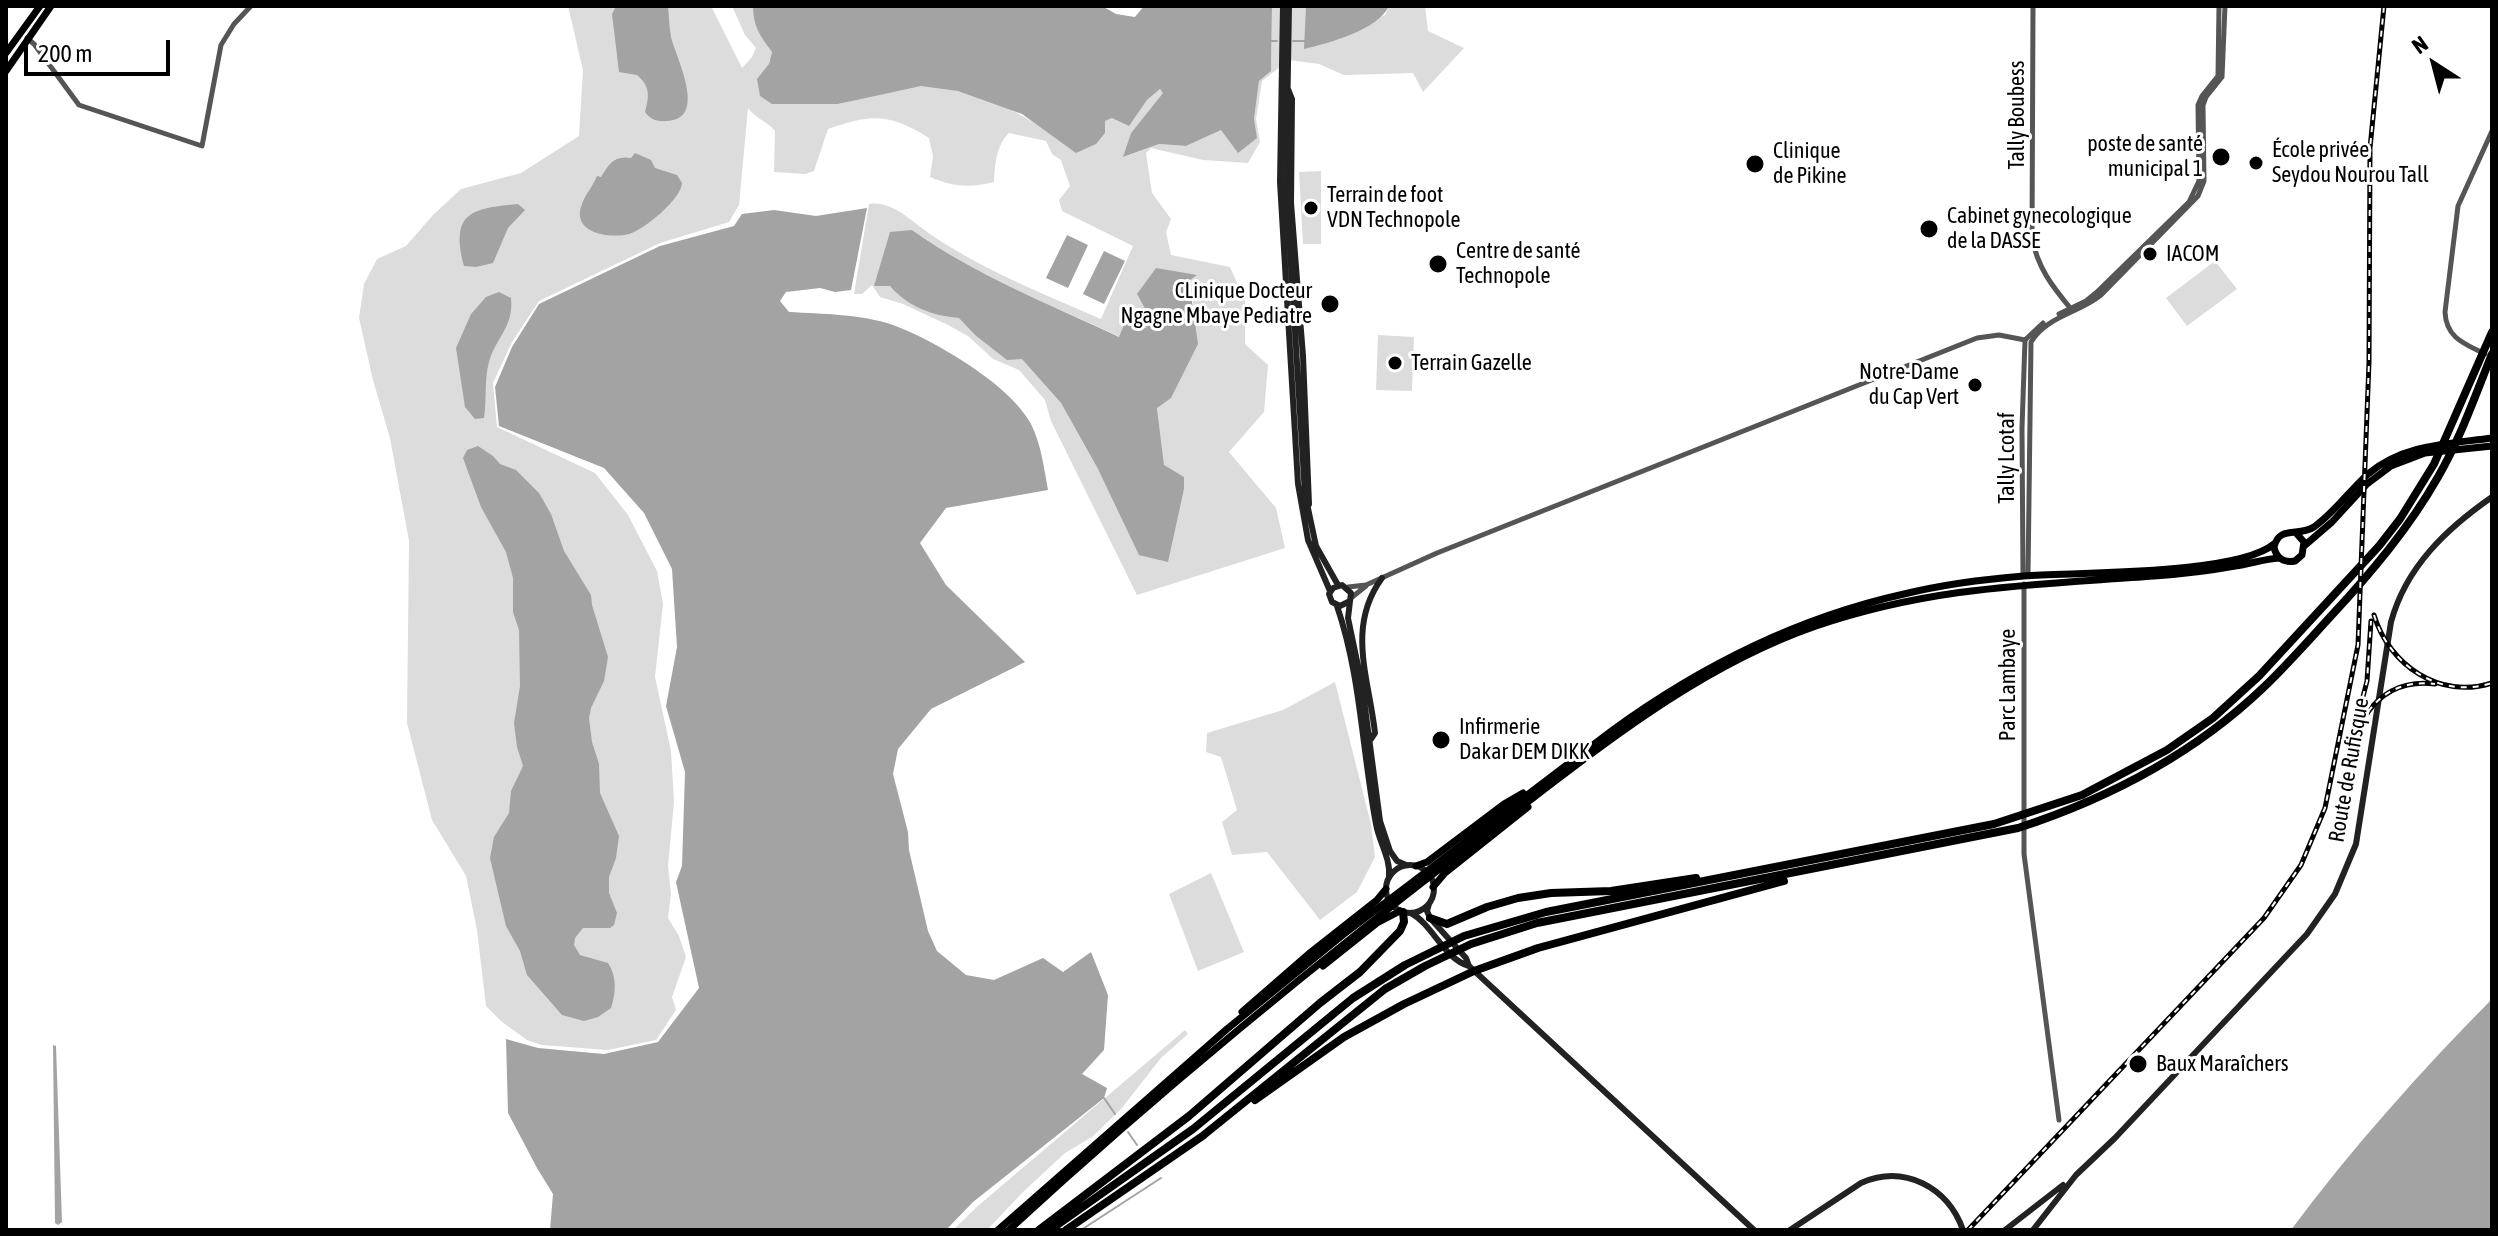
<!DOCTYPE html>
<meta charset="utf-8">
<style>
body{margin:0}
#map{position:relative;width:2498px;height:1236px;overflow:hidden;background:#fff;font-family:"Asap Condensed",sans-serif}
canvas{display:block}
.frame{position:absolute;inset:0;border:8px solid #000;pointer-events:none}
.north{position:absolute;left:2394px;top:24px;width:80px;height:80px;-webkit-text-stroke:6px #fff;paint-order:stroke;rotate:324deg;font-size:22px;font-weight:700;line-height:32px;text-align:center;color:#000}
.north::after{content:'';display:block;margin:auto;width:28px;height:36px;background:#000;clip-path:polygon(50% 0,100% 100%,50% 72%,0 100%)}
.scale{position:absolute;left:24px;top:40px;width:146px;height:36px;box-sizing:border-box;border:4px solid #000;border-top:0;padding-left:10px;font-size:24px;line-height:28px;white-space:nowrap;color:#000;-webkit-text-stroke:6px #fff;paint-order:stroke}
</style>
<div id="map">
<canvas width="2498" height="1236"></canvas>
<div class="frame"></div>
<div class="north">N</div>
<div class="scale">200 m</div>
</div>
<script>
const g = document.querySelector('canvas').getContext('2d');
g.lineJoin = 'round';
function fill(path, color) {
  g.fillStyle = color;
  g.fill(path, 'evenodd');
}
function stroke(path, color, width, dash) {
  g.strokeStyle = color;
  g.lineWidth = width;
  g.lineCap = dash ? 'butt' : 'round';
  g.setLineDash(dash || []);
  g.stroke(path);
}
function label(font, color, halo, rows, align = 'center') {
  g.font = font + ' "Asap Condensed",sans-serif';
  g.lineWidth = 6;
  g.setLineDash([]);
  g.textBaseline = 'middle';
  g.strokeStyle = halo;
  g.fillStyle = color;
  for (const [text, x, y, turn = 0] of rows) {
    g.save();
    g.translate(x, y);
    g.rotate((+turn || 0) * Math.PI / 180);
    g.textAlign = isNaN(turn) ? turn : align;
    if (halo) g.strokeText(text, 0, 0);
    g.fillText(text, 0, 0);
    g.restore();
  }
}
fill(new Path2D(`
 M568,6H711L742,68L752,57L756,48L745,35L732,6H753C754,26 760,36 772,52L769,64L838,104C861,99 901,86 924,86C980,87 1033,118 1076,153L1105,121L1112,118L1133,120L1147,100L1160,89L1164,92L1131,133L1124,157L1159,144L1186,146L1221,130L1254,119L1259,81L1271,70L1272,6H1306L1305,48L1385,15L1389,6H1425L1428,31L1464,48L1423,92L1413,73L1344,75L1319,64L1289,60L1262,81L1256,119L1260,142L1248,163L1203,160L1151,148L1146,153L1152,193L1171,219L1166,232L1171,255L1230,267L1245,301V344L1268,365L1264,412L1229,452L1276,508L1285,548L1137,595L1051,421L1045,400L1019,370L993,359L968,336L946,324L903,304L880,297L872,285L862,294H854L869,204C893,200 914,224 933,236C985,271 1044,294 1101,319L1133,246L1062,211L1059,200L1070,186L1061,160L1052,154L1046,141L1009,133C996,146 995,164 994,182C971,188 952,187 930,177L933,156L929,138C889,113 872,114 828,129L814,171L805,174L774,172L775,131C767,121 756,119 748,108L739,205L729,222L660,243L539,301L512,342L493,383L497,427L595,473L628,515L657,571L663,604L655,677L671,751L674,802L668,866L671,894L668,918L679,936L686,957L672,997L676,1010L656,1040L608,1050L542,1045L527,1040L502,1022L486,1006L477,930L466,876L432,820L407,723L409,541L390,438L373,380L359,318L364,284L377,259L406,246L433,215L461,189L521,173L579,136L583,70ZM912,230C975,275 1049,304 1120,337L1128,316L1136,329L1146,328L1155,268L1196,276L1189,281L1195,314L1157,408L1164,466L1184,477V489L1175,523L1098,469L1061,403L1022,358L975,335L960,318C933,316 907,306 890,286L875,285Z
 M1321,171V244H1303L1299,172Z
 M2215,261L2237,289L2187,326L2166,298Z
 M1378,335L1414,337L1412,391L1376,390Z
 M1335,682L1371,824L1375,857L1357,892L1320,920L1267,852L1232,855L1222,822L1237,810L1221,757L1206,752L1207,733L1283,710Z
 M1211,873L1244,952L1198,971L1169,894Z
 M1185,1030L1188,1034L1161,1058L1121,1109L1092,1137L1065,1153L1022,1193L987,1230H953L979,1205Z`), '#dcdcdc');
fill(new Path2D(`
 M616,6H668C669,16 669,27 671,37C676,58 709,120 666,121C657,122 650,119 645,112C649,97 651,87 637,75L619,72L612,14Z
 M753,6H1102L1116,14L1135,17L1144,6H1272L1271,71L1259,81L1254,119L1257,138L1238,153L1221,130L1186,146L1159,144L1123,157L1131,133L1163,93L1160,89L1147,100L1129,126L1112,118L1105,121V133L1096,144L1076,153L1022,114L958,91L921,86L838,104H772L760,96L757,79L769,64L772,52C760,36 753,26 753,6Z
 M1306,6H1389C1378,30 1329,43 1304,49Z
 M635,153L651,160L655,168L677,175L682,183C682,198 644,230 629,234C610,239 570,233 582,204C585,195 593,186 597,176L601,177C609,164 614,155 631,158Z
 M518,204L525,210L508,228L493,263L476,267L464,266C450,213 471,208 518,204Z
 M867,208L851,290L835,292L820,288L786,292L780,301L789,312C822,314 861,314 893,325C934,340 1011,385 1031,424C1041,444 1044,468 1048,490L946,508L920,543L946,585L1025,662L931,709L898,749L893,774L908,832L909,850L928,931L937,951L966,975L994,980L1043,958L1063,972L1091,952L1108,995L1104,1050L1082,1074L1107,1088L1104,1098L973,1202L946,1230H550L553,1194L537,1168L508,1113L506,1039L538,1048L604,1054L658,1042L699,988L676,882L682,866L685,772L666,706L677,647L672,569L644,513L604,468L499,426L495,387L512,347L539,304L660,246L734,226L742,214L774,210L816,216Z
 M912,230C975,275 1049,304 1119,337L1128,315L1136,329L1146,328L1148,314L1137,294L1156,268L1197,275L1189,281L1198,344L1171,398L1157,408L1164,465L1184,477V489L1168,562L1139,555L1098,469L1061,403L1022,359L1007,360L975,335L959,318C932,316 907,306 890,286H874L890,232Z
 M1067,235L1088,245L1068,288L1046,278Z
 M1104,251L1125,261L1104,304L1083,294Z
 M499,292L511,298C514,327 496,337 489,362C484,380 487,399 484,418L475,419L465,407L456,348L471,314L486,297Z
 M478,446L493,456L500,464L516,470L539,493L551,514L564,551L591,595L592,605L608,657L604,681L591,708L589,718L592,742L599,764L600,793L619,836L616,858L609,877V893L617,913L614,925L610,928H583L575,938L574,945L580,955L608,963C617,976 616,993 611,1008L598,1017L584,1021L562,1015L527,975L520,951L506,926L490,858L494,837L509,813L511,791L523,766L517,747L514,723L520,686L519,630L513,612V578L506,552L481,507L463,458L467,450Z
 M2492,999V1230H2291C2352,1148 2420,1072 2492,999Z
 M53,1045L56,1046L62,1222L58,1225L55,1223Z`), '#a3a3a3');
stroke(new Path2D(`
 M1271,41H1277
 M1293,41H1305
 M1104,1098L1115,1114
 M1128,1132L1137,1145
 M1081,1230L1161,1178`), '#a3a3a3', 2);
stroke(new Path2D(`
 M2033,6L2032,237C2037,267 2052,286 2071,309
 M27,38L34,44L79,105L202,146L221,45L234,24L251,6
 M2059,314L2086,301L2097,292L2189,202L2199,181L2198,105L2202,96L2218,76L2219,6
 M2025,340L2043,323
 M2485,354C2465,344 2446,338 2445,312L2458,206L2492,131
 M2023,576L2022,428L2025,340
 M2028,576L2031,342C2047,316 2079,313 2101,295L2198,196L2204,181L2203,105L2206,97L2222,77L2225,6
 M2024,584V854L2059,1120
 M1348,587L1366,585L1437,553L1977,338L1999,335L2025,340
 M1351,598L1366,586`), '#555', 5);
stroke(new Path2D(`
 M1283,6L1280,182L1298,484L1308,540L1330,591
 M1289,6L1286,183L1305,494L1316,546L1338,585
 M1288,89L1292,99L1291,203L1303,356L1309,504
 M1348,602L1340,606L1332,602L1329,594L1333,588L1342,585L1351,593L1348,618L1362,685L1380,821L1390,851L1397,861L1406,865
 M1337,606C1361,676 1362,751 1376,824C1379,842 1391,859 1389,877
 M1371,739L1375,733C1369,678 1346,627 1382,578
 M1386 889a24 24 0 1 1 48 0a24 24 0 1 1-48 0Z
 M1429,904L1427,911L1430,918L1466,958L1469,966
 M1411,913C1433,925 1444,959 1469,966L1754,1230
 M1790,1230L1861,1183C1904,1164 1948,1187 1963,1230
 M2005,1230L2063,1185
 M2033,1230L2076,1175L2115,1138L2307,934L2335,894L2356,844L2391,622C2406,567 2446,529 2492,497`), '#222', 6);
stroke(new Path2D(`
 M6,53L40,6
 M6,71L51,6`), '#000', 7);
stroke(new Path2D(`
 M2296,533L2304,542L2302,555L2295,561C2284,563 2276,558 2274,547C2279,525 2299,537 2314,527C2335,512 2349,491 2368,474C2404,444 2448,444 2492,438
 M2304,546L2332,522L2367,484L2391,466L2425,453L2492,446
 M1416,866L1427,862L1504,804L1523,793
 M1433,887L1445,873L1528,807
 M1323,966L1377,923L1400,911
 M1242,1012L1311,952L1377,900L1386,889
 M998,1230L1227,1029L1344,934L1610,732C1699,667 1796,618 1904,594C1941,585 1986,579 2024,576C2078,572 2237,575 2274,544
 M1009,1230C1164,1087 1328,953 1496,826C1597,750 1695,668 1816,626C1933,586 2034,585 2154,576C2181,574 2208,571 2235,566C2250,564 2264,559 2279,558`), '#000', 7);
stroke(new Path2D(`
 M1430,918L1447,924L1487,907L1518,898L1551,893L1611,891L1696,878
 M1255,1100L1344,1037L1404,1004L1474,971L1538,948L1784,881
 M1200,1138L1385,989L1425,966L1471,944L1537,923L2018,828C2110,798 2194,754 2264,687C2287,665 2309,640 2331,616C2371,573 2409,528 2438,477C2461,437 2475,396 2492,354
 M1039,1230L1189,1116L1320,1003L1360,972L1400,931L1404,922L1403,912
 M1050,1230L1193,1129L1353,998L1405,965L1464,936L1546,912L1994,824L2082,795L2167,750L2213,718L2259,676L2379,546L2400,519L2434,464L2492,332
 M1066,1230L1204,1135`), '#000', 8);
const rail = new Path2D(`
 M2374,615C2389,665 2440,700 2492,683
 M2362,722C2377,693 2403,680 2435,684
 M2348,755L2367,681L2371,621
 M1968,1230L2264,918L2301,865L2325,808L2358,645L2369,362L2370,148L2384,6`);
stroke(rail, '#000', 5);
stroke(rail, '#fff', 2, [6]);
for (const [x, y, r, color] of [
 [2221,157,10,"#000"],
 [2256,163,8,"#000"],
 [1755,164,10,"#000"],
 [1311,208,8,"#000"],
 [1929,229,10,"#000"],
 [2150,254,8,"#000"],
 [1438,264,10,"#000"],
 [1330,304,10,"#000"],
 [1395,363,8,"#000"],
 [1975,385,8,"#000"],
 [1441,740,10,"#000"],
 [2138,1064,10,"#000"]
]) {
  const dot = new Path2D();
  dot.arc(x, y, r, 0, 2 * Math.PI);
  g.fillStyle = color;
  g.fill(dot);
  stroke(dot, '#fff', 3);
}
label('22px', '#000', '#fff', [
 ["Tally Boubess",2017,115,-90],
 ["Tally Lcotaf",2007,458,-90],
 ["Parc Lambaye",2008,685,-90],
 ["Route de Rufisque",2349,770,-80]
]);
label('22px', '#000', '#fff', [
 ["poste de santé",2203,144,"right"],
 ["municipal 1",2203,169,"right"],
 ["École privée",2272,150],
 ["Seydou Nourou Tall",2272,175],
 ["Clinique",1773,151],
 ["de Pikine",1773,176],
 ["Terrain de foot",1327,195],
 ["VDN Technopole",1327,220],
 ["Cabinet gynecologique",1947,216],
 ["de la DASSE",1947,241],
 ["Centre de santé",1456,251],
 ["Technopole",1456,276],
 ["IACOM",2166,254],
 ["CLinique Docteur",1312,291,"right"],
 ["Ngagne Mbaye Pediatre",1312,316,"right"],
 ["Terrain Gazelle",1411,363],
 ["Notre-Dame",1959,372,"right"],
 ["du Cap Vert",1959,397,"right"],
 ["Infirmerie",1459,727],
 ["Dakar DEM DIKK",1459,752],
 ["Baux Maraîchers",2156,1064]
], 'left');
</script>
